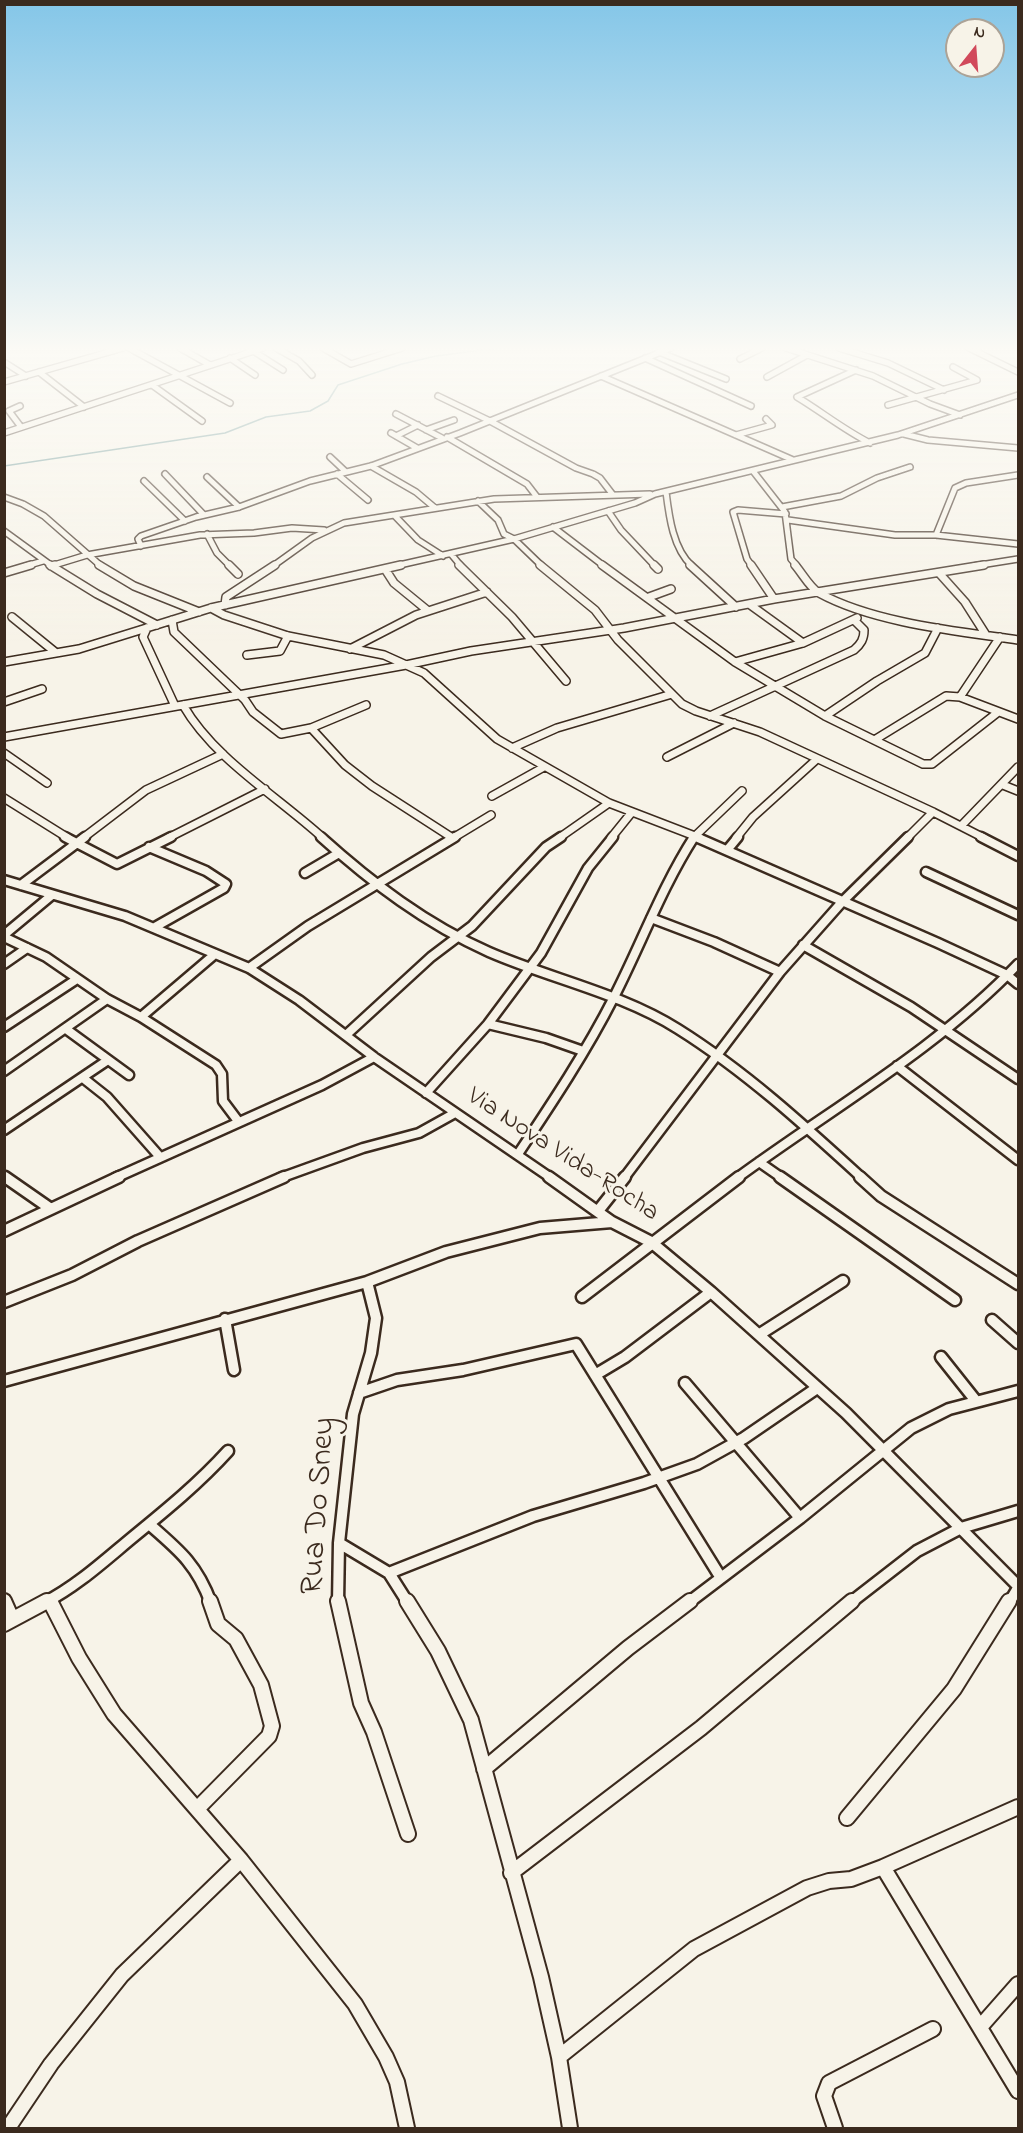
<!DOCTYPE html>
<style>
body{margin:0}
#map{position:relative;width:1023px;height:2133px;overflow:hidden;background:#f7f3e8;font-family:"Indie Flower",sans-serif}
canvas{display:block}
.frame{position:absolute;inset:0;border:6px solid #3b2a1e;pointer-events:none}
.north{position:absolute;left:945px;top:18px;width:60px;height:60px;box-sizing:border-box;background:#f7f3e8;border:2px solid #aca397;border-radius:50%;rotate:17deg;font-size:16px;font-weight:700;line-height:24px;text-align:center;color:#3b2a1e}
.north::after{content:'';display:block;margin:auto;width:21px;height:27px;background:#d1495b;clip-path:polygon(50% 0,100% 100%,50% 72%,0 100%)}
</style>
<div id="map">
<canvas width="1023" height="2133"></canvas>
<div class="frame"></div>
<div class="north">N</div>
</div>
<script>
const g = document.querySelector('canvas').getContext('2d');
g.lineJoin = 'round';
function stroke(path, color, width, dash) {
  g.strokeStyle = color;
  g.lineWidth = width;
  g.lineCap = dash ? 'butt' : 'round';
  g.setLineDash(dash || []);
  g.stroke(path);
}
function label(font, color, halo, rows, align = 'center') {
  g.font = font + ' "Indie Flower",sans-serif';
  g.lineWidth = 6;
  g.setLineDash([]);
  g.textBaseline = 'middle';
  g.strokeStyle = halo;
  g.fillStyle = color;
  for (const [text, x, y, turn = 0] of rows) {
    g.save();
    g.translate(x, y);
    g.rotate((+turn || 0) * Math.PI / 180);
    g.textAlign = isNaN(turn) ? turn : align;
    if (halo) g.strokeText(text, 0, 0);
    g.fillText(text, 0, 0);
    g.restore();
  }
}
stroke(new Path2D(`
 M4,466L225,433L266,417L310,411L328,401L338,385L402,364L436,356L497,348`), '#6d9797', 1.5);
const minorFar4 = new Path2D(`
 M129,348L230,403
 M180,348L210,365
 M276,348L299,361L312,375
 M323,348L351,364L402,348
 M786,348L873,376L930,404L960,415
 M839,348L888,363L944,390
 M969,348L1018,372
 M250,349L283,370
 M659,352L726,379
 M230,358L255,375
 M645,358L751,406
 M740,359L762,348
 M4,362L26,376
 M856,370L797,397C822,412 844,430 870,443
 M39,372L84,407
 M601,376L793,460
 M767,377L807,355
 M4,382L123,348
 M152,385L202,421
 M438,396L490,421L576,468L593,474L600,478L613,495
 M888,405L977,380L953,367
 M20,406L9,411L21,427
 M396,414L442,438
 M426,430L454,420
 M4,433L263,348
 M391,433L417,448
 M904,434L928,440L1018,448
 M736,435L772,425L766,419
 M396,436L418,425
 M447,437L527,484L537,497
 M330,457L346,472
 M371,466L416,492L435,508
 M753,471L785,512L791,559L797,566
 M165,474L204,515
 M337,474L368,500
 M207,477L239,507
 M144,481L185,521
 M666,492C669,516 673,549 692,566
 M4,497L23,504L44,516L101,566
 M478,501L498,520L504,534L514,539L542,566
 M782,507L841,496L877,478L910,467
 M608,511L621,530L655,566
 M395,516L418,540L443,556
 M788,520L895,535H936L1018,544
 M553,527L604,566
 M4,531L52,566
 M207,534L217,553L230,566
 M936,535L955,488L966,483L1018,475
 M141,546L138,539L141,536L196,517L239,507L310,481L371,466L460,433L671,348
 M451,554L461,566
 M26,566L43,561
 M51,566L87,555L200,535L254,533L292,528L324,530
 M273,566L312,538L344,523L494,499L650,494
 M395,566L514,539L635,503L655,494L898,435L1018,395
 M752,566L747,559L733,512L738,510L786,514
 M974,566L1018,559`);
const minorFar3 = new Path2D(`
 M50,565L97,594L157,625
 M99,565L134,586L199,612
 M229,565L238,574
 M459,565L512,617L566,681
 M540,565L595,610L618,640L682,704L696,711L760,732L933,812L984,838
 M602,565L735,662L825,716L923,764H932L997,713
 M654,565L658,569
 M690,565L736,607
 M751,565L774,599
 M795,565C802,573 810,588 819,593C874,623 956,631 1018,640
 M51,566L55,565
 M385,569L394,583L427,610
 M4,573L31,565
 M939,573L965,602L986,635
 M649,597L671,589
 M749,604L803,643
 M225,605L226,597L275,565
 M211,608L224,615L288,636L384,655L424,673L497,739L609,803L700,838
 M12,617L55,652
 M172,620L174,632L245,700L253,712L281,734L311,728L366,705
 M147,628L143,637L175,706
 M350,649L416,615L487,592
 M247,655L280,651L288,636
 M4,662L79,649L211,608L401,565
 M735,662L803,643L857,618
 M960,697L1000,637
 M4,702L42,689
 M183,705C214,759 277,796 323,838
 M710,716L854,650C861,644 864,639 864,630L854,620
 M825,716L877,681L925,653L938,628
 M311,728L345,765L372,786L451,837
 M4,737L406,665L471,651L624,628L774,599L984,565
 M876,739L946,696L960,697L1018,719
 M512,748L557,728L672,694
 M4,753L47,783
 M667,757L734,723
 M1003,785L1018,791
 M492,796L544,767
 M4,798L68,838
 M961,826L1018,767
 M83,838L146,790L223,754
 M168,838L265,789
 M453,838L491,815
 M559,838L609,803
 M611,838L632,812
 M693,838L742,791
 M736,838L753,817L817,759
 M907,838L933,812`);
const minorFar2 = new Path2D(`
 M65,837L117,864L171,837
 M321,837C372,883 426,924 489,952C551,979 621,993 678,1029C745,1071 804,1125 862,1178
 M696,837L938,943L1007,975L1018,984
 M981,837L1018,856
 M149,847L206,871L226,884L224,888L155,927
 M728,849L738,837
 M926,872L1018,915
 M305,873L339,853
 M4,880L125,916L249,968L299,1000L374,1057L551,1178
 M21,885L85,837
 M651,918L714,942L780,972
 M4,935L52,895
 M4,937L46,957L107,999L141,1017L216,1065L222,1074L223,1101L238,1121
 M803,945L911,1007L1018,1079
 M4,964L27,948
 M249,968L308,926L455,837
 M141,1017L215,954
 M488,1024L546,1038L583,1051
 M4,1027L77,979
 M66,1029L129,1075
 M346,1035L431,957L472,926L546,847L561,837
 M897,1066L1018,1160
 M4,1071L107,999
 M83,1078L107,1097L160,1157
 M426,1093L488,1024L541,953L588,868L613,837
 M4,1130L108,1060
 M518,1154C552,1103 586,1052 614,997C641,944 662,887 694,837
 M759,1162L782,1178
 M4,1176L7,1178
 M115,1178L322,1085L374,1057
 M280,1178L363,1148L419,1133L455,1113
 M624,1178L780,972L842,902L908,837
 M737,1178C831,1109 937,1049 1018,964`);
const minorFar1 = new Path2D(`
 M5,1177L51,1209
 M549,1177L612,1222L651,1242L711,1292L846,1413L1018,1586
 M780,1177L955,1300
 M860,1177L881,1196L1018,1284
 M598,1211L625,1177
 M4,1231L119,1177
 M582,1297L739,1177
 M4,1302L72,1275L138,1241L284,1177
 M225,1319L234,1370
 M992,1320L1018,1343
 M760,1334L843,1281
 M941,1357L976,1401
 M595,1375L625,1357L711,1292
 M4,1381L367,1282L446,1252L540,1228L612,1222
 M685,1383L800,1518
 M359,1393L397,1380L463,1370L576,1344L721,1578
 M150,1525C180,1551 197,1565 211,1603
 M339,1543L389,1573L408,1603
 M389,1573L533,1516L644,1483L697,1464L744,1438L817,1388
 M44,1603C77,1586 104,1561 133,1537C166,1510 199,1483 228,1451
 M338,1603L339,1543L353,1414L371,1353L376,1318L367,1282
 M688,1603L800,1518L911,1428L949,1409L1018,1391
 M850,1603L917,1551L961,1528L1018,1511
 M1009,1603L1018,1588`);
const minor = new Path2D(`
 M4,1601L12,1619
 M50,1601L79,1658L114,1714L241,1860L355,2004L386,2057L397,2082L407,2128
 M338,1601L361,1703L374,1732L408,1834
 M407,1601L438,1651L471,1720L541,1977L559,2057L570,2128
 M4,1624L47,1601
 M484,1769L628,1648L690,1601
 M197,1809L269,1736L272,1726L261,1685L236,1639L218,1624L210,1601
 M847,1818L954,1689L1009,1601
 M883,1867L1018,2091
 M511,1873L701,1728L852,1601
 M981,2026L1018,1984
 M559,2057L694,1949L807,1888L829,1881L851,1879L883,1867L1018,1807
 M8,2128L51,2064L122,1975L241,1860
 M835,2128L824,2096L829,2083L933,2029`);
stroke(minorFar4, '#3b2a1e', 8);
stroke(minorFar3, '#3b2a1e', 10);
stroke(minorFar2, '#3b2a1e', 13);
stroke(minorFar1, '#3b2a1e', 15);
stroke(minor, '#3b2a1e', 18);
stroke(minorFar4, '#f7f3e8', 5);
stroke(minorFar3, '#f7f3e8', 7);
stroke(minorFar2, '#f7f3e8', 8);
stroke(minorFar1, '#f7f3e8', 10);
stroke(minor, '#f7f3e8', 14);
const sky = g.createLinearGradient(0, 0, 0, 646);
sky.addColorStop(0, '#84c6e8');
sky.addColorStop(0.54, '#fbfaf5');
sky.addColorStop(1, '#fbfaf500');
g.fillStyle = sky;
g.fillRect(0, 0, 1023, 646);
label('26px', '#3b2a1e', '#f7f3e8', [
 ["Via Nova Vida-Rocha",562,1156,33]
]);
label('32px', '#3b2a1e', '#f7f3e8', [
 ["Rua Do Sney",321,1506,-86]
]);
</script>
